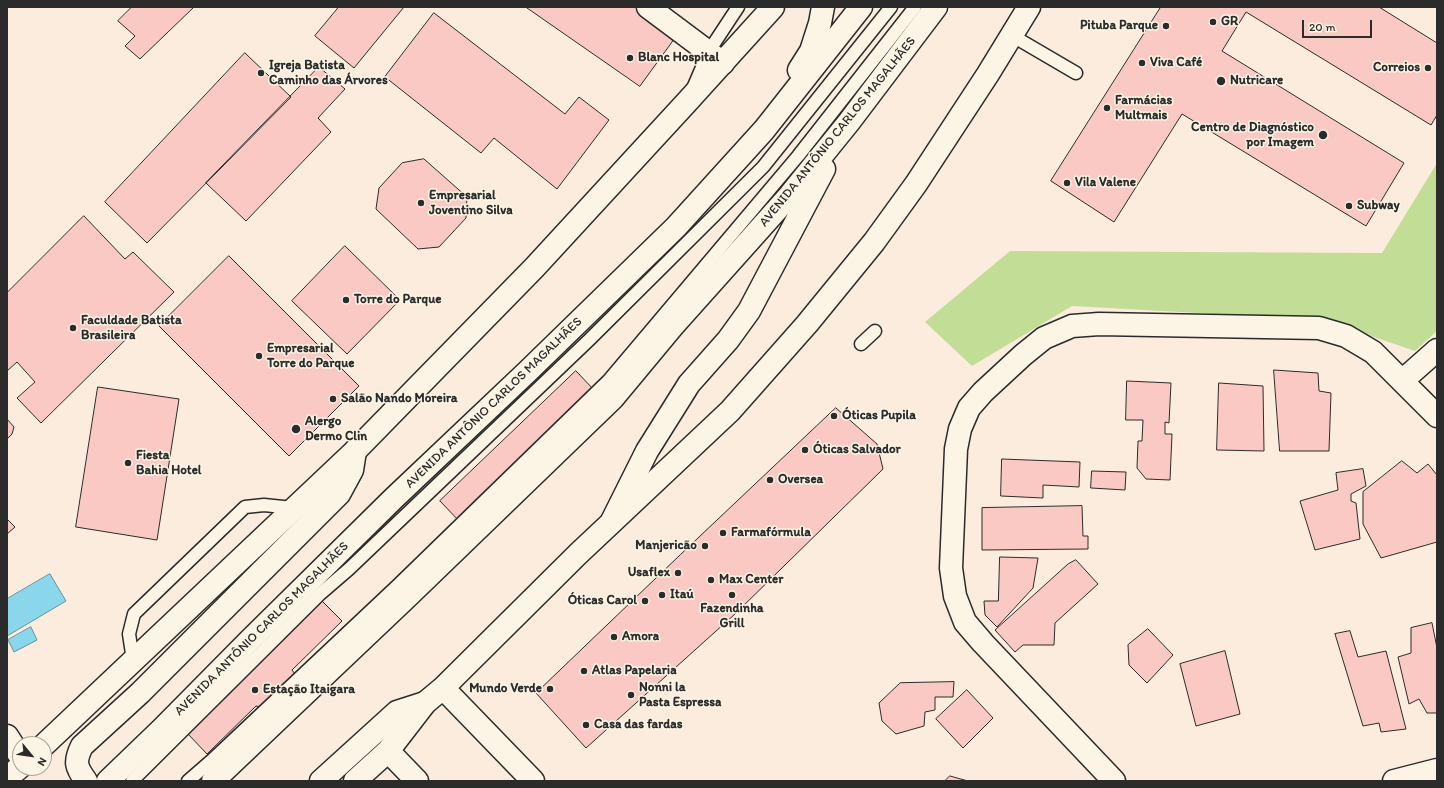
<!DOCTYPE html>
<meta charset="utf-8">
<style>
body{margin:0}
#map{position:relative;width:1444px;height:788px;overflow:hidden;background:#fcecde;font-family:Itim,sans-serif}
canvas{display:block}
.frame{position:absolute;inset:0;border:8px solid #2b2b2b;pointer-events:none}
.north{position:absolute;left:12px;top:736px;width:40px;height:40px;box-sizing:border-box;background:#fcf5e5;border:1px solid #a8a49b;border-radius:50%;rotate:119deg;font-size:11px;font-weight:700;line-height:16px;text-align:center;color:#2b2b2b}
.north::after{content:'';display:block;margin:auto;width:14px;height:18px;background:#2b2b2b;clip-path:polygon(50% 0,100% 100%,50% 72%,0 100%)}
.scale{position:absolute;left:1302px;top:20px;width:70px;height:18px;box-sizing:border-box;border:2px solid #2b2b2b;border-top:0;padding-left:5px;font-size:12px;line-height:14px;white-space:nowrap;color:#2b2b2b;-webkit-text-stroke:3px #fcf5e5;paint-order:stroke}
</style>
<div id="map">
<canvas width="1444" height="788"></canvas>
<div class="frame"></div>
<div class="north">N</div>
<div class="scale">20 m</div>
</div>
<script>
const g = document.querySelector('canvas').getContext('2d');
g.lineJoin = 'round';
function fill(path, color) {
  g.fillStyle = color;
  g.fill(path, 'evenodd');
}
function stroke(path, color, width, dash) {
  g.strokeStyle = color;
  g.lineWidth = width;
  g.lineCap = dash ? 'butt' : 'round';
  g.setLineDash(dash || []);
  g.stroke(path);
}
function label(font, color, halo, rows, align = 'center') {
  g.font = font + ' Itim,sans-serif';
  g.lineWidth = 3;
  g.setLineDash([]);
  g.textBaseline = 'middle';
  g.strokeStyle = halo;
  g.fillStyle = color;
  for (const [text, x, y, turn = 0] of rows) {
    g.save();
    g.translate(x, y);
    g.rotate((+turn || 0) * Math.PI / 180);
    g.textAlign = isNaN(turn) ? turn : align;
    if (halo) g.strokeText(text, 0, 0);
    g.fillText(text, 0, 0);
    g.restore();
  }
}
fill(new Path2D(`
 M1437,163V331L1415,351L1324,320L1072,306L972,366L925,322L1010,251L1382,253Z`), '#c2de96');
const water = new Path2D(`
 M50,574L66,601L7,636V599Z
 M31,627L37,640L14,652L8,640Z`);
fill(water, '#8ad6ea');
stroke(water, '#64929e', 1);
const building = new Path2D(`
 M132,7H194L140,59L125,46L135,36L118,21Z
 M339,7H404L354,68L315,36Z
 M526,7H646L680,31L640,86Z
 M1161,7H1379L1437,43V115L1431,125L1246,12L1222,51L1404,163L1366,226L1182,114L1114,222L1051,181Z
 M434,13L565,114L579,97L609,120L557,189L494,138L481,153L385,77Z
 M245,53L291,97L147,243L105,202Z
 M319,67L345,89L318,118L331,132L246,221L206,183Z
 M424,159L467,197L466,218L439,247L418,249L376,209L379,188L402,163Z
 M84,216L125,259L133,252L174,292L41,423L17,398L35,382L17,362L7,371V293Z
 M345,246L400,300L347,354L292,301Z
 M229,256L359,386L289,456L159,326Z
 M1274,370L1318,373L1319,391L1331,393L1329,451H1280Z
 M576,371L595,391L460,522L440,501Z
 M1127,381L1171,383L1169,423L1165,422V434H1172L1170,480L1146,479L1137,468L1138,441H1142L1143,420H1126Z
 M1219,383L1263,386L1264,451L1217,450Z
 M98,387L179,399L157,540L76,527Z
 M836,408L877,444L883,469L735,614L586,748L536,693L680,555Z
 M7,419L14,427L12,434L7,439Z
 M1002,459L1080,462L1079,487L1043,485V498L1001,496Z
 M1402,461L1417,473L1428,464L1437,475V542L1381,558L1363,524V492Z
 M1363,469L1366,486L1351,494V501L1356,503L1360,539L1315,550L1300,501L1338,490L1336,473Z
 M1092,471L1126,472L1125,490L1091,488Z
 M1082,506L1083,536H1088V549L982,550V508Z
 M7,519L15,527L7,534Z
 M1000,557L1038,558L1033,588L997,627L985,615L984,601H998Z
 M1076,560L1098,584L1055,623L1054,645H1023L1015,652L995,630L1068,564Z
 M322,601L342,621L292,670L295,674L260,707L256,706L207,754L187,733Z
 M1432,623L1437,648V713H1427L1419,699L1409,704L1398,657L1411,653V628Z
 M1148,629L1173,655L1147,683L1129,665L1128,645Z
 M1350,631L1358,657L1386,651L1406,729L1381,732L1379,723L1363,726L1335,634Z
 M1225,651L1240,714L1196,726L1180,664Z
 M954,682L953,697H935V710L925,712L924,726L896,734L882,721L879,703L900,683Z
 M967,690L993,718L963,748L936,719Z
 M950,776L968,781H945Z`);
fill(building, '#fac9c3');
stroke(building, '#2b2b2b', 1);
const service = new Path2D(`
 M1011,35L1076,73
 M694,86L709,51L738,7
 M861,344L875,331
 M133,660L129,634L134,614L245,507L264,505L293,508
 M132,781L320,594L349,569L589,340L763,167L891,7
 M188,781L211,761L397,586L608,381L798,156L915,7`);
const minor = new Path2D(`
 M648,7L723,63
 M1402,381L1437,350
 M7,736L20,756
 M1114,781L983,643L965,622L955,596L951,568L956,449L960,429L969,408L983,392L1023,355L1044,338L1072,326L1099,324L1319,328L1346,336L1373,352L1437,416
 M1394,781L1437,770`);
const tertiary = new Path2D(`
 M443,688L533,781
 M44,745L355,451L534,268L686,103L773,7
 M388,751L417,781
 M7,778L20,767
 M355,781L388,751L425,703L443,688L578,554L730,411L807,324L874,242L916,184L988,74L1029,7`);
const primary = new Path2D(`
 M799,70L811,51L820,23L823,7
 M612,521L647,451L689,384L728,340L749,311L824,169
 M86,781C76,767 74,762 82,746L140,693L339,494L352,470L355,451
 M108,781L161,730L250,640L393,499L527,372L676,227L764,130L861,7
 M213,781L408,596L613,398L672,327L790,195L849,122L936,7
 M321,781L397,712L425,703`);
stroke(service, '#2b2b2b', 15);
stroke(minor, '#2b2b2b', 25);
stroke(tertiary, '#2b2b2b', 25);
stroke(primary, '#2b2b2b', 25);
stroke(service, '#fcf5e5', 12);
stroke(minor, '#fcf5e5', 22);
stroke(tertiary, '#fcf5e5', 22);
stroke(primary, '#fcf5e5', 22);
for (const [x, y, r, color] of [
 [1213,22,4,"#2b2b2b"],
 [1166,26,4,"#2b2b2b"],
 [630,58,4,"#2b2b2b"],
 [1142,63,4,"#2b2b2b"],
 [1428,68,4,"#2b2b2b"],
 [261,73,4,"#2b2b2b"],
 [1221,81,5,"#2b2b2b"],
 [1107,108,4,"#2b2b2b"],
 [1323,135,5,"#2b2b2b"],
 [1067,183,4,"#2b2b2b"],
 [421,203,4,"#2b2b2b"],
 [1349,206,4,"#2b2b2b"],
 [346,300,4,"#2b2b2b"],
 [73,328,4,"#2b2b2b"],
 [259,356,4,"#2b2b2b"],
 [333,399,4,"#2b2b2b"],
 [834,416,4,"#2b2b2b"],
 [296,429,5,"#2b2b2b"],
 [805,450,4,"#2b2b2b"],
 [128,463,4,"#2b2b2b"],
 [770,480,4,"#2b2b2b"],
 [723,533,4,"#2b2b2b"],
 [705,546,4,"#2b2b2b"],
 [678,573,4,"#2b2b2b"],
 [711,580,4,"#2b2b2b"],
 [662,595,4,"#2b2b2b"],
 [732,595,4,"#2b2b2b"],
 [645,601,4,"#2b2b2b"],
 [614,637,4,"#2b2b2b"],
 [584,671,4,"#2b2b2b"],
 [550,689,4,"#2b2b2b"],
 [255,690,4,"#2b2b2b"],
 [631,695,4,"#2b2b2b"],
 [586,725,4,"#2b2b2b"]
]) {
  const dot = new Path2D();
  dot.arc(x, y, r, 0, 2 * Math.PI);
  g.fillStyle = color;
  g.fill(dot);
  stroke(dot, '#fcf5e5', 1.5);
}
label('bold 13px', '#2b2b2b', '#fcf5e5', [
 ["GR",1221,22],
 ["Pituba Parque",1158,26,"right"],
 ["Blanc Hospital",638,58],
 ["Viva Café",1150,63],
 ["Igreja Batista",269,66],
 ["Caminho das Árvores",269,81],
 ["Correios",1420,68,"right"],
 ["Nutricare",1230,81],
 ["Farmácias",1115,101],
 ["Multmais",1115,116],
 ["Centro de Diagnóstico",1314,128,"right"],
 ["por Imagem",1314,143,"right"],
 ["Vila Valene",1075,183],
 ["Empresarial",429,196],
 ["Joventino Silva",429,211],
 ["Subway",1357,206],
 ["Torre do Parque",354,300],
 ["Faculdade Batista",81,321],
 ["Brasileira",81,336],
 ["Empresarial",267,349],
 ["Torre do Parque",267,364],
 ["Salão Nando Moreira",341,399],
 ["Óticas Pupila",842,416],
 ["Alergo",305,422],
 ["Dermo Clin",305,437],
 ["Óticas Salvador",813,450],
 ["Fiesta",136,456],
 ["Bahia Hotel",136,471],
 ["Oversea",778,480],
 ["Farmafórmula",731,533],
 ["Manjericão",697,546,"right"],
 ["Usaflex",670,573,"right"],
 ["Max Center",719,580],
 ["Itaú",670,595],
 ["Óticas Carol",637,601,"right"],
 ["Fazendinha",732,609,"center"],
 ["Grill",732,624,"center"],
 ["Amora",622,637],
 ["Atlas Papelaria",592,671],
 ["Nonni la",639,688],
 ["Pasta Espressa",639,703],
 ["Mundo Verde",542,689,"right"],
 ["Estação Itaigara",263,690],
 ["Casa das fardas",594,725]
], 'left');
label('13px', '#2b2b2b', '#fcf5e5', [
 ["AVENIDA ANTÔNIO CARLOS MAGALHÃES",838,132,-51],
 ["AVENIDA ANTÔNIO CARLOS MAGALHÃES",494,403,-44],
 ["AVENIDA ANTÔNIO CARLOS MAGALHÃES",262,629,-45]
]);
</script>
